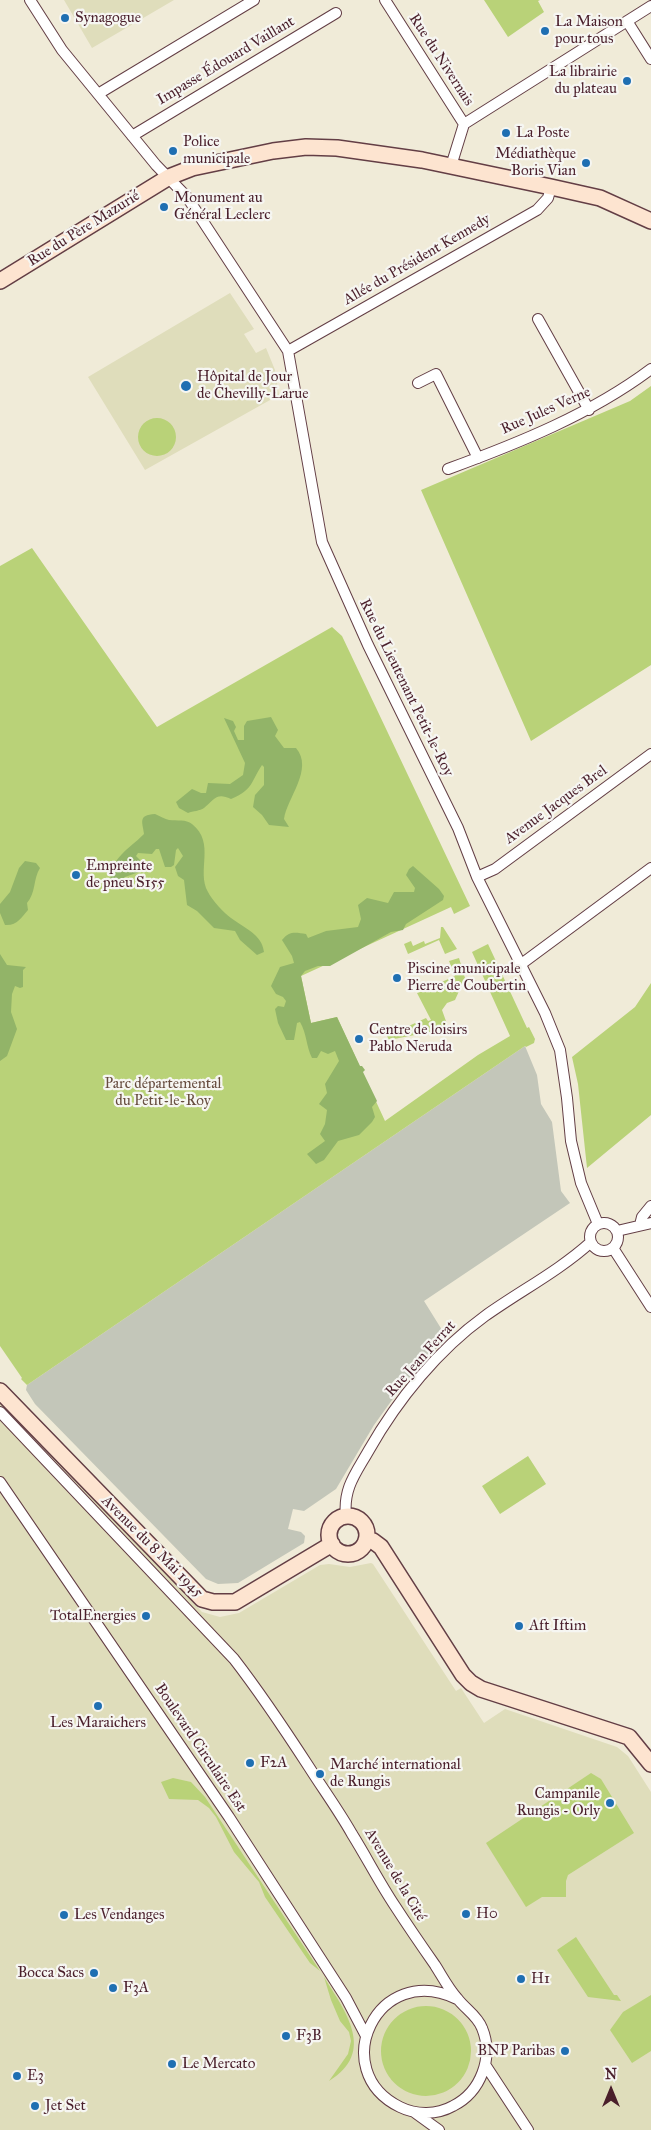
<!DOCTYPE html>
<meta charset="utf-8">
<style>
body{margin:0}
#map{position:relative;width:651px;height:2130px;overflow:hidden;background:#f0ebd8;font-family:"IM FELL Great Primer",serif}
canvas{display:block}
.north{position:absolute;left:586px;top:2065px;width:50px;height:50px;-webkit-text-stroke:4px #f6f6f2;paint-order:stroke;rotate:0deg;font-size:14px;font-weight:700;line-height:20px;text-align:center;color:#4a1f2b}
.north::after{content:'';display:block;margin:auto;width:18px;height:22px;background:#4a1f2b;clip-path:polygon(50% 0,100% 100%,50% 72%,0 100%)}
</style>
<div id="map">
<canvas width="651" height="2130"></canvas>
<div class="north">N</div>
</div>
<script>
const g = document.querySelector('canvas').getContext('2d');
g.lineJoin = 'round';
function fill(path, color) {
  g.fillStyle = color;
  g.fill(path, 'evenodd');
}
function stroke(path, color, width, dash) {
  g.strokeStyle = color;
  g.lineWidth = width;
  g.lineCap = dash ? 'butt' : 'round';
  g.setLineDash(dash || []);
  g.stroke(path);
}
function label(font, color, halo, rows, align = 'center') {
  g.font = font + ' "IM FELL Great Primer",serif';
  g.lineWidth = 4.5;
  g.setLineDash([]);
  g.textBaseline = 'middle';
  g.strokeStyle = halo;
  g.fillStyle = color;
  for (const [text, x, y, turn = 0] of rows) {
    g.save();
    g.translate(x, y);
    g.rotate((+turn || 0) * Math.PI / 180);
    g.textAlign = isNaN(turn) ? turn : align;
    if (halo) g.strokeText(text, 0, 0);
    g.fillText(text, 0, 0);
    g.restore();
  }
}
fill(new Path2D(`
 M64,0H174L92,48Z
 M230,293L254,329L244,334L256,353L266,348L275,370L279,395L145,470L88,377Z
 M0,1401L96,1499L202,1612L220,1617L239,1613L320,1565L329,1564L350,1567L371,1563L373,1564L456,1691L461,1688L484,1723L505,1709L617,1747L628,1756L651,1792V2130H0Z`), '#dfddbb');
fill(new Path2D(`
 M525,1046L537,1075L541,1104L552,1122L561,1191L570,1203L424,1301L447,1338L420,1365L392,1400L374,1425L336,1489L304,1511L293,1509L288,1529L301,1532L305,1536L304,1543L238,1583L218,1584L206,1579L35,1404L26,1390L27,1385Z`), '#c3c6b9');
fill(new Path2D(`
 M484,0H540L538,1L544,12L508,37Z
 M651,386V665L531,741L421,490L630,401Z
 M138 437a19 19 0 1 1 38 0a19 19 0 1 1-38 0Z
 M32,548L157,727L332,627L342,636L470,906L454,914L451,907L301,976L311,1023L337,1017L385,1121L478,1055L510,1036L472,952L488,944L527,1028L529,1027L535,1039L534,1043L526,1047L525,1046L27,1385L21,1379L22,1378L0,1346V566Z
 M441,927H443L457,949L445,954L439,940L408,954L404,944L411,941L413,946L424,941L425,944L440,938Z
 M459,958L465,978L455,1000L447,1003L442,1010L447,1024L445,1029L389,1040L387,1036L426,1018L428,1021L431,1020L417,993L455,976L449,961Z
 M651,983V1115L587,1168L578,1084L572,1057L635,1007Z
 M528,1456L546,1484L500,1514L482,1486Z
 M591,1773L601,1779L634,1833L568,1875L566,1881V1897H542L526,1907L486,1843Z
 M173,1778L191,1782L205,1797L320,1971L310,1963L265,1897L259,1882L234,1852L216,1817L209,1808L198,1800L169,1799L161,1782Z
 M576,1937L614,1995H617L621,2001L588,1997L557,1950Z
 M324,1977C345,2011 377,2052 329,2081L348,2054L351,2041L349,2032L340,2021L331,2000Z
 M651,1995V2051L632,2063L610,2030L623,2012Z
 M381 2051a45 45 0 1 1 90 0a45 45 0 1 1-90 0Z`), '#b9d278');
fill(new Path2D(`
 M271,717L278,730L275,736L284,748H296C314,769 287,798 284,819L289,827L269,825L262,815L253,807L255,795L264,785V767L262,765C250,783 254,789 231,799C216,792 214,800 204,808C200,811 193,811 188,813L179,808L176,802L192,789L201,793H206L208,783L230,784L243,775L245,763L224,718L233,721L236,727L234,731L238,740H244V726L247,721Z
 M155,814C160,816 165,819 169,820C177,821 186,819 192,824C216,843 196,871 208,892C212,900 224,913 231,918C244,928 262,934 264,952L257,955L240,940L235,931L214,928L197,911L187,905L184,880L178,876L175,867L183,856L178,848L176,850L174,865L171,867H165L159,849H156L152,854L138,853L136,856L140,860L139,872L125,877L119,882H110C112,856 127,851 144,834C143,823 137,815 155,814Z
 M25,861L36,863L40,868C33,879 36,893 27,903L28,910C21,918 17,926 5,925L0,913V904L10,892L19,868Z
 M413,866L439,889L444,896L443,900L406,924L403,930L391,932L330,966H318L305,971L301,976L311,1023L337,1017L360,1066H362L365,1070L363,1072L377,1101L372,1107L375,1117L372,1122L359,1135L338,1141L324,1160L316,1164L307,1154L325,1141L320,1134L325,1124L327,1110L319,1104L327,1093L325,1084L339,1061L335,1051L328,1054L321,1051L317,1058H312C306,1046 307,1034 300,1022L297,1023L294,1040H286L278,1023L275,1009L278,1006L284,1007L286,1001L283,997L276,994L271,986L280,967L294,963L292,956L282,940C289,931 295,932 306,934L308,938L326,931L358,927L361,919L358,905L367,898L388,903L394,892H414L415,888L406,875L409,869Z
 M0,954L7,965L26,967L23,970V987L20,988L15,986L12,994L11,1012L17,1029L7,1056L0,1061Z`), '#92b468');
const street = new Path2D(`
 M30,0L62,50L156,165L187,197L288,351L322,542L368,645L458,828L477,877L545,1013L560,1050L567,1098L571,1141L581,1183L598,1224
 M385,0L464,124L451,166
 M627,21L651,59
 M98,94L254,0
 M464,124L651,6
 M132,136L336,13
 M538,319L589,410
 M288,351L537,210L548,198L551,187
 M418,383L436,374L478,458
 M448,469C519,443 591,414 651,369
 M477,877L495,869L651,754
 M520,965L651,868
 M590 1237a14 14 0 1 1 28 0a14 14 0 1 1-28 0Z
 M640,1225L642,1217L651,1206
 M617,1231L651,1223
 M613,1248L651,1307
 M0,1412L234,1659C261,1694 285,1730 309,1767C323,1789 339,1811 352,1834C367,1858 379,1882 395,1906C408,1926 421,1945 435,1965C442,1976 448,1988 457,1998C465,2009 477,2015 482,2028C494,2057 481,2092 453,2106C437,2115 416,2115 400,2107C326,2071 377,1960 457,1999
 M0,1482L229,1817L346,1998L366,2036
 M346,1516C343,1488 356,1473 369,1450C398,1399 438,1350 485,1316C520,1291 559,1271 591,1242
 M486,2066L528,2130
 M414,2112L439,2130`);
const secondary = new Path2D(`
 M0,281L169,177L192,168L273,151L306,147L337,148L422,160L551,187L600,198L651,221
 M0,1391L202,1599L213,1602H235L332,1544
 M329 1535a19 19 0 1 1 38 0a19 19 0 1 1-38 0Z
 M366,1540L373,1541L381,1547L463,1675L471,1683L481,1689L629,1737L651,1764`);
stroke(street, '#633e45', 12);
stroke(secondary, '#633e45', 18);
stroke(street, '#fff', 10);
stroke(secondary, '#fde4d0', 15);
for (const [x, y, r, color] of [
 [65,18,5,"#1f6fb2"],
 [545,31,5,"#1f6fb2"],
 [627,81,5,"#1f6fb2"],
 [506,133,5,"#1f6fb2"],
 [173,151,5,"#1f6fb2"],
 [586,163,5,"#1f6fb2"],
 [164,207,5,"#1f6fb2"],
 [186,386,6,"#1f6fb2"],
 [76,875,5,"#1f6fb2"],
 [397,978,5,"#1f6fb2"],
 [359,1039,5,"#1f6fb2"],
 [146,1616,5,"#1f6fb2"],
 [519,1626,5,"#1f6fb2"],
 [98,1706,5,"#1f6fb2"],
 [250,1763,5,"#1f6fb2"],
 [320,1774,5,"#1f6fb2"],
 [610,1803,5,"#1f6fb2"],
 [466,1914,5,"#1f6fb2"],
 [64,1915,5,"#1f6fb2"],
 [94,1973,5,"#1f6fb2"],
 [521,1979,5,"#1f6fb2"],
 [113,1988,5,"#1f6fb2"],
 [286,2036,5,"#1f6fb2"],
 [565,2051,5,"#1f6fb2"],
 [172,2064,5,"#1f6fb2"],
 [17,2076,5,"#1f6fb2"],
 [35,2106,5,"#1f6fb2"]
]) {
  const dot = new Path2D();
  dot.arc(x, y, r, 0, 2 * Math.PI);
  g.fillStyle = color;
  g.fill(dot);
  stroke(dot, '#f6f6f2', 2);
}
label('15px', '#4a1f2b', '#f6f6f2', [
 ["Synagogue",75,18],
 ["La Maison",555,22],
 ["pour tous",555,39],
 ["La librairie",617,72,"right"],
 ["du plateau",617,89,"right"],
 ["La Poste",516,133],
 ["Police",183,142],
 ["municipale",183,159],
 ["Médiathèque",576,154,"right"],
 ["Boris Vian",576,171,"right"],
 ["Monument au",174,198],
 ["Général Leclerc",174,215],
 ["Hôpital de Jour",197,377],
 ["de Chevilly-Larue",197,394],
 ["Empreinte",86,866],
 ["de pneu S155",86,883],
 ["Piscine municipale",407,969],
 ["Pierre de Coubertin",407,986],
 ["Centre de loisirs",369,1030],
 ["Pablo Neruda",369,1047],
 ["TotalEnergies",136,1616,"right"],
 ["Aft Iftim",529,1626],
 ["Les Maraichers",98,1723,"center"],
 ["F2A",260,1763],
 ["Marché international",330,1765],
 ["de Rungis",330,1782],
 ["Campanile",600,1794,"right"],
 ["Rungis - Orly",600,1811,"right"],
 ["H0",476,1914],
 ["Les Vendanges",74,1915],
 ["Bocca Sacs",84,1973,"right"],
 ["H1",531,1979],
 ["F3A",123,1988],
 ["F3B",296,2036],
 ["BNP Paribas",555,2051,"right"],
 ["Le Mercato",182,2064],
 ["E3",27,2076],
 ["Jet Set",45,2106]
], 'left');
label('15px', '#4a1f2b', '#f6f6f2', [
 ["Rue du Nivernais",441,60,57],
 ["Impasse Édouard Vaillant",226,61,-31],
 ["Rue du Père Mazurié",84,229,-32],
 ["Allée du Président Kennedy",417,260,-30],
 ["Rue Jules Verne",546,411,-24],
 ["Rue du Lieutenant Petit-le-Roy",406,688,64],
 ["Avenue Jacques Brel",556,805,-36],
 ["Rue Jean Ferrat",421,1359,-48],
 ["Avenue du 8 Mai 1945",152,1547,45],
 ["Boulevard Circulaire Est",200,1748,56],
 ["Avenue de la Cité",395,1875,59]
]);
label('15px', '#664c3e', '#f6f6f2', [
 ["Parc départemental",163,1084],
 ["du Petit-le-Roy",163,1101]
]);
</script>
